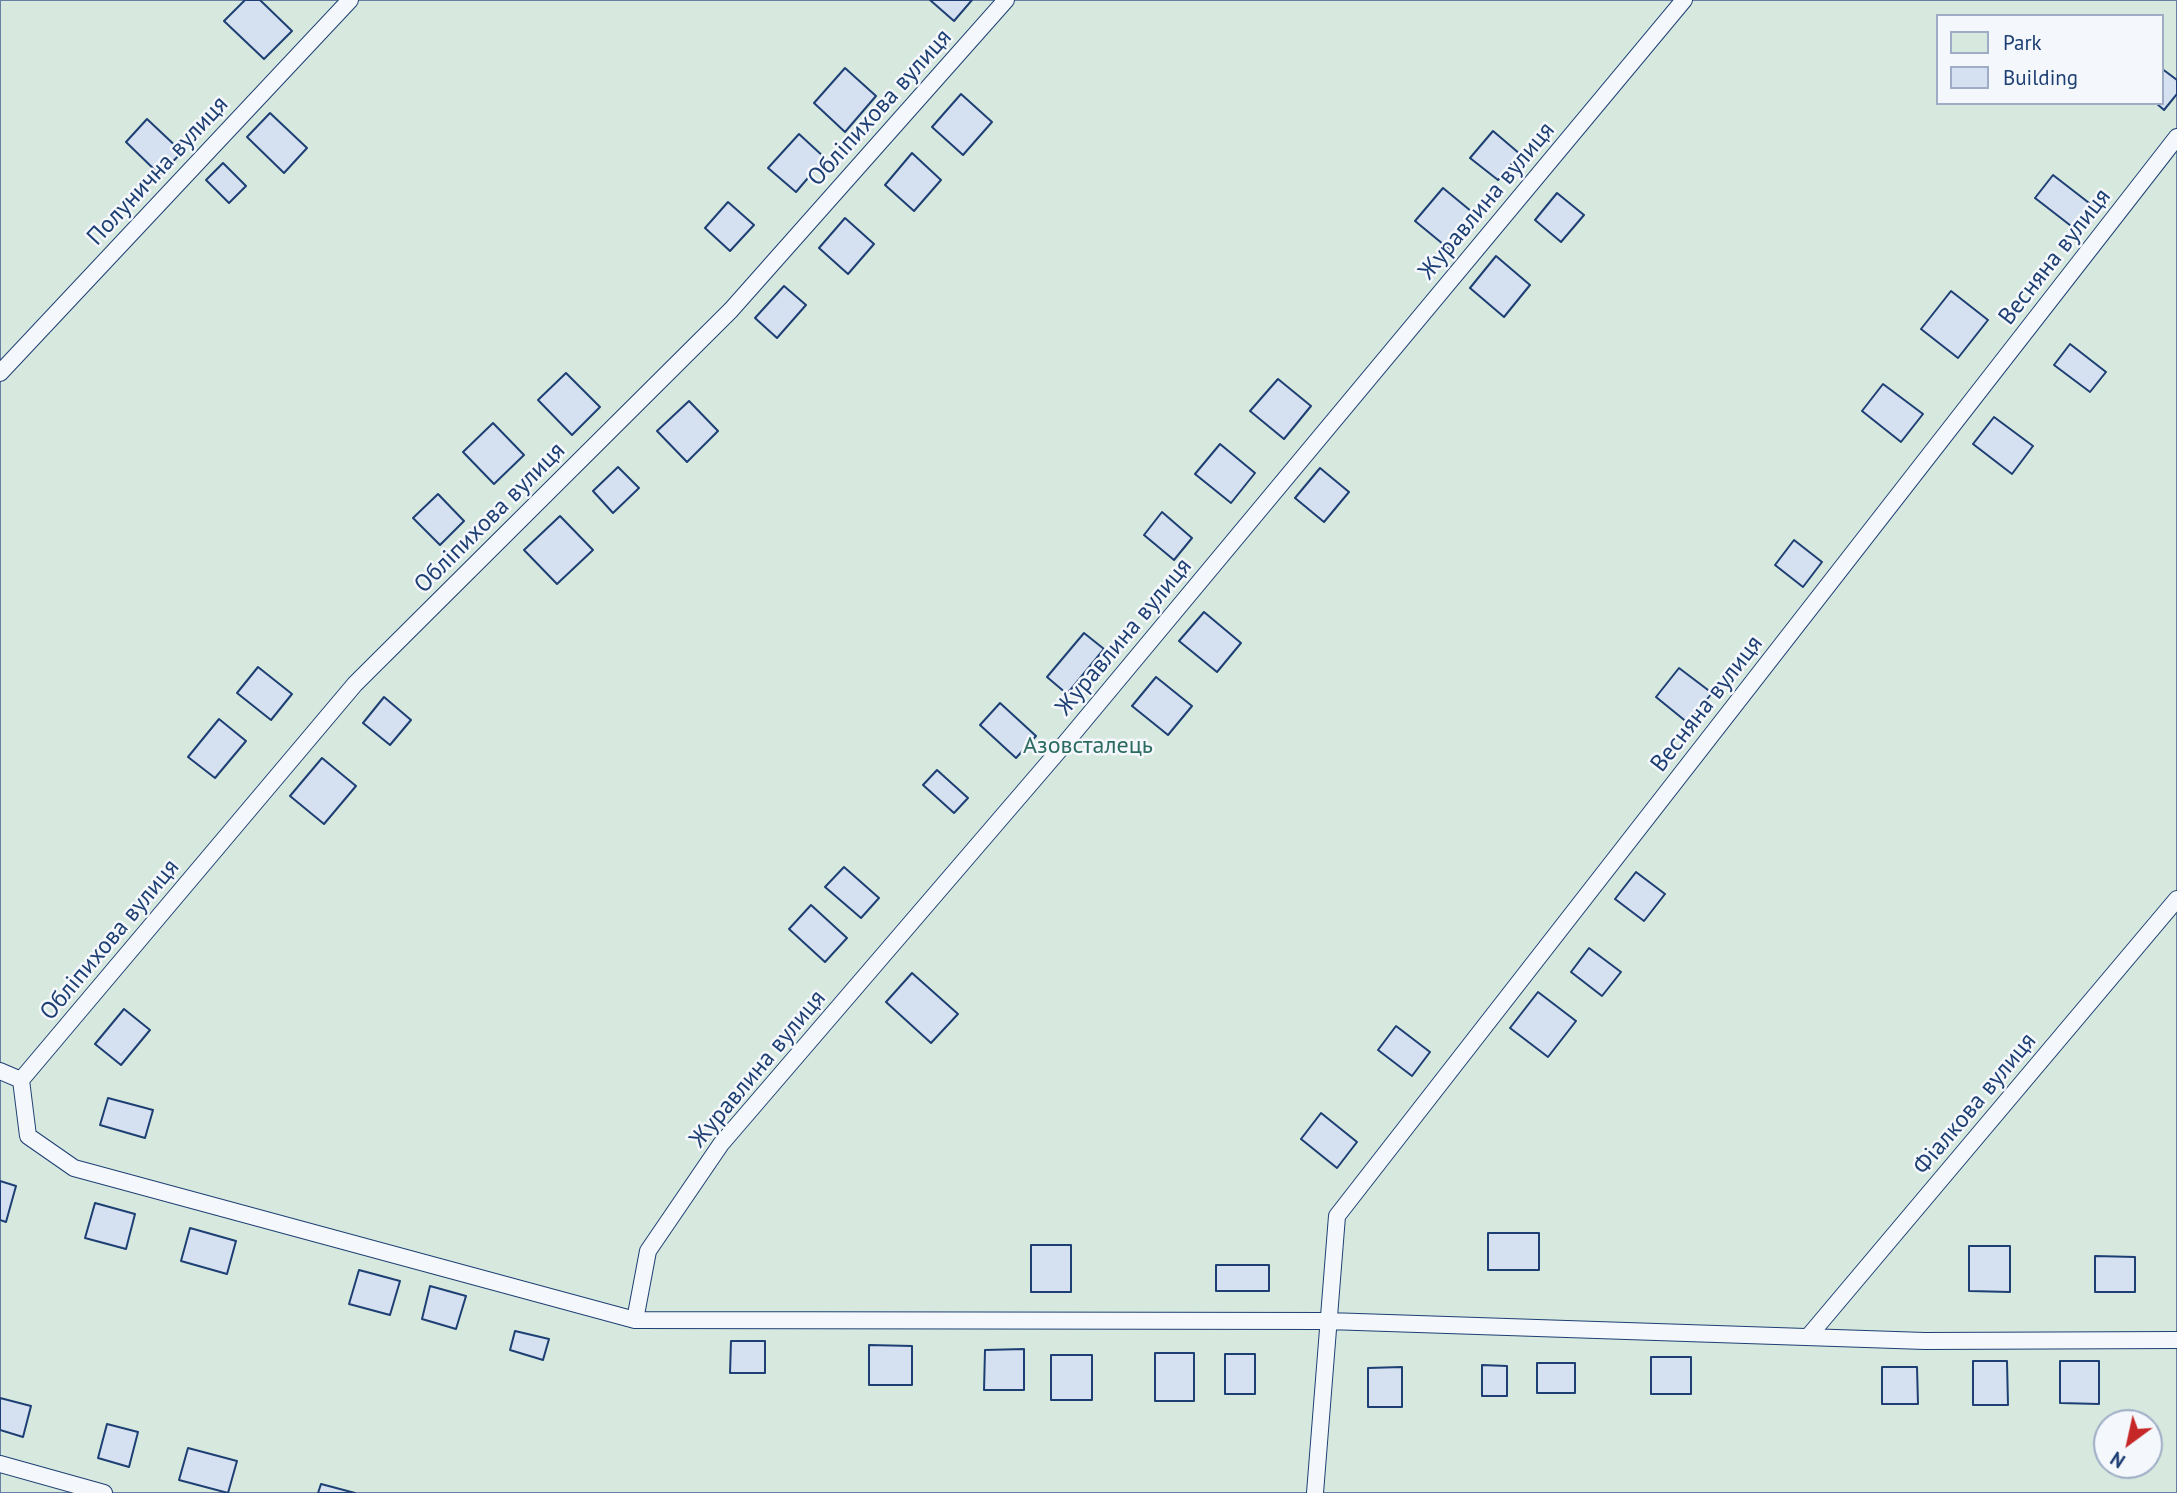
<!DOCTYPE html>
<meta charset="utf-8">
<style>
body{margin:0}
#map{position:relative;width:2177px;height:1493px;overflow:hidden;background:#f4f7fb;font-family:"PT Sans",sans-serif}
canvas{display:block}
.legend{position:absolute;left:1936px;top:14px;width:228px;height:91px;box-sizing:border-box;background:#f4f7fb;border:2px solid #9eadc5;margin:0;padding:9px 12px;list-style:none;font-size:21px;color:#1d3f73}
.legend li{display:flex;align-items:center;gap:14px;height:35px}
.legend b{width:35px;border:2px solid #9eadc5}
.north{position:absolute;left:2093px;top:1409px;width:70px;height:70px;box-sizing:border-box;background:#f4f7fb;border:2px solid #9eadc5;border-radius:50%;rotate:213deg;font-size:19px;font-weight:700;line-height:28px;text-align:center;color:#1d3f73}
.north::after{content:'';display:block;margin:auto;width:24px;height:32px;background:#c62828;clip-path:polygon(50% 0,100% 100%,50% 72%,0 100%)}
</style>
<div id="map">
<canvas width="2177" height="1493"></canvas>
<ul class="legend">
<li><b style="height:19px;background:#d7e8df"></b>Park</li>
<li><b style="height:19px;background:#d5e0f0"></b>Building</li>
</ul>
<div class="north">N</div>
</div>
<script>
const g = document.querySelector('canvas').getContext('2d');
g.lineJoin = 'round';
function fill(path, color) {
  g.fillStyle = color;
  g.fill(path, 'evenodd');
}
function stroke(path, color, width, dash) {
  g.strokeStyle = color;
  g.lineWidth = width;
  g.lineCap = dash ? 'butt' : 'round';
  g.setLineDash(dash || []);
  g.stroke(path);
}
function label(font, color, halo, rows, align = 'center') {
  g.font = font + ' "PT Sans",sans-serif';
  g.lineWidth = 5;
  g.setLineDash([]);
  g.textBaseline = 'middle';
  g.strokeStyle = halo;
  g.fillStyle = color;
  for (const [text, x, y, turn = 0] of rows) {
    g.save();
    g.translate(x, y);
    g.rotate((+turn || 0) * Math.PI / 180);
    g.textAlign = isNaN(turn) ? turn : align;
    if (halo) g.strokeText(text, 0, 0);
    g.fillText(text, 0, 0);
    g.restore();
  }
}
const green = new Path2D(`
 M0,0H2177V1493H0ZM1937,16H2161V103H1937ZM2107,1423H2149V1465H2107Z`);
fill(green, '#d7e8df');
stroke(green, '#687fa3', 2);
const building = new Path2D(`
 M245,0H260L292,31L264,59L224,21Z
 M930,0H972L954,21Z
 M845,68L876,96L845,132L814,103Z
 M2161,68L2177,80V94L2164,110L2156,103H2161Z
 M961,94L992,122L963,155L932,127Z
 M270,113L307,148L284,173L247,137Z
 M147,119L182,152L160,175L126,142Z
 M1493,131L1520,154L1498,180L1470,158Z
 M799,134L825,158L796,192L768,168Z
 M912,153L941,180L914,211L885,185Z
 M223,163L246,186L229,203L206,180Z
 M2053,175L2093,206L2075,229L2035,198Z
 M1443,188L1477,216L1449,249L1415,221Z
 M1557,193L1584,215L1561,242L1535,220Z
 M728,202L754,225L730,251L705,228Z
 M845,218L874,244L848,274L819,248Z
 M1496,256L1530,285L1504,317L1470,288Z
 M784,286L806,305L777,338L755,318Z
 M1951,291L1988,320L1958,358L1921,329Z
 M2070,344L2106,372L2090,392L2054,365Z
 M566,373L600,407L572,435L538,400Z
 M1278,379L1311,406L1284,439L1250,411Z
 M1883,384L1923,414L1901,442L1862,411Z
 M689,401L718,431L687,462L657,431Z
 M1994,417L2033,446L2012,474L1973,444Z
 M493,423L524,455L494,484L463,452Z
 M1220,444L1255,473L1231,503L1195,474Z
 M618,467L639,488L613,513L593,491Z
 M1320,468L1349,492L1324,522L1295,498Z
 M438,494L464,521L440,545L413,518Z
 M1162,512L1192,538L1174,560L1144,535Z
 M560,516L593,550L557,584L524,550Z
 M1794,540L1822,562L1803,587L1775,565Z
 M1204,612L1241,643L1217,672L1179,641Z
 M1084,633L1104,649L1067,694L1047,677Z
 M258,667L292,694L271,720L237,693Z
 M1679,668L1712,693L1688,723L1656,697Z
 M1156,677L1192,706L1168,735L1132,706Z
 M384,697L411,720L390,745L363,723Z
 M1000,703L1036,736L1016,758L980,725Z
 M219,719L246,741L215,778L188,757Z
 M322,758L356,786L324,824L290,796Z
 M937,770L968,798L954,813L923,785Z
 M844,867L879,898L861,918L825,887Z
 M1636,872L1665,894L1644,921L1615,899Z
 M811,905L847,938L825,962L789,929Z
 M1589,948L1621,972L1602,996L1571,972Z
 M912,973L958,1014L931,1043L886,1002Z
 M1538,992L1576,1021L1548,1057L1510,1028Z
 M124,1009L150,1030L121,1065L95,1044Z
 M1396,1026L1430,1052L1412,1076L1378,1050Z
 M108,1098L153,1110L145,1138L100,1125Z
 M1321,1113L1357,1142L1337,1168L1301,1139Z
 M0,1181L16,1186L6,1222L0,1220Z
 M95,1203L135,1214L126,1249L85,1238Z
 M190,1228L236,1241L227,1274L181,1261Z
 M1488,1233H1539V1270H1488Z
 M1031,1245H1071V1292H1031Z
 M1969,1246H2010V1292L1969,1291Z
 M2095,1256L2135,1257V1292H2095Z
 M1216,1265H1269V1291H1216Z
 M359,1270L400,1281L390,1315L349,1304Z
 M430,1286L466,1296L456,1329L422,1319Z
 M515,1331L549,1339L543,1360L510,1350Z
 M731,1341H765V1373H730Z
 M869,1345L912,1346V1385H869Z
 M1024,1349V1390H984L985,1350Z
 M1155,1353H1194V1401H1155Z
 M1225,1354H1255V1394H1225Z
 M1051,1355H1092V1400H1051Z
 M1651,1357H1691V1394H1651Z
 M1973,1361H2007L2008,1405H1973Z
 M2060,1361H2099V1404L2060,1403Z
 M1537,1363H1575V1393H1537Z
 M1482,1365L1507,1366V1396H1482Z
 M1402,1367V1407H1368V1368Z
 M1882,1367H1917L1918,1404H1882Z
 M0,1398L31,1406L23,1437L0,1430Z
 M107,1424L138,1432L129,1467L98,1458Z
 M188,1448L237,1461L228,1493L179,1480Z
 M321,1484L355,1493H318Z`);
fill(building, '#d5e0f0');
stroke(building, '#1d3f73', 2);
const service = new Path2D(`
 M0,373L350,0
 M0,1071L21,1080
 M21,1080L28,1136L74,1168L635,1320L1328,1321L1925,1341L2177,1340
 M21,1080L355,684L731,310L1006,0
 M635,1320L648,1251L721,1144L1062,747L1684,0
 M1808,1337L2177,899
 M0,1464L104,1493
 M1315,1493L1337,1216L2177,137`);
stroke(service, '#1d3f73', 18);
stroke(service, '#f4f7fb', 16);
label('24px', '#1d3f73', '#f4f7fb', [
 ["Обліпихова вулиця",880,108,-48],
 ["Полунична вулиця",158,171,-47],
 ["Журавлина вулиця",1487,201,-50],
 ["Весняна вулиця",2055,257,-52],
 ["Обліпихова вулиця",490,518,-45],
 ["Журавлина вулиця",1124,637,-50],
 ["Весняна вулиця",1707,704,-52],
 ["Обліпихова вулиця",110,940,-50],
 ["Журавлина вулиця",758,1069,-50],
 ["Фіалкова вулиця",1975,1104,-50]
]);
label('24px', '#2c6c60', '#f4f7fb', [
 ["Азовсталець",1088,746]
]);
</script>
